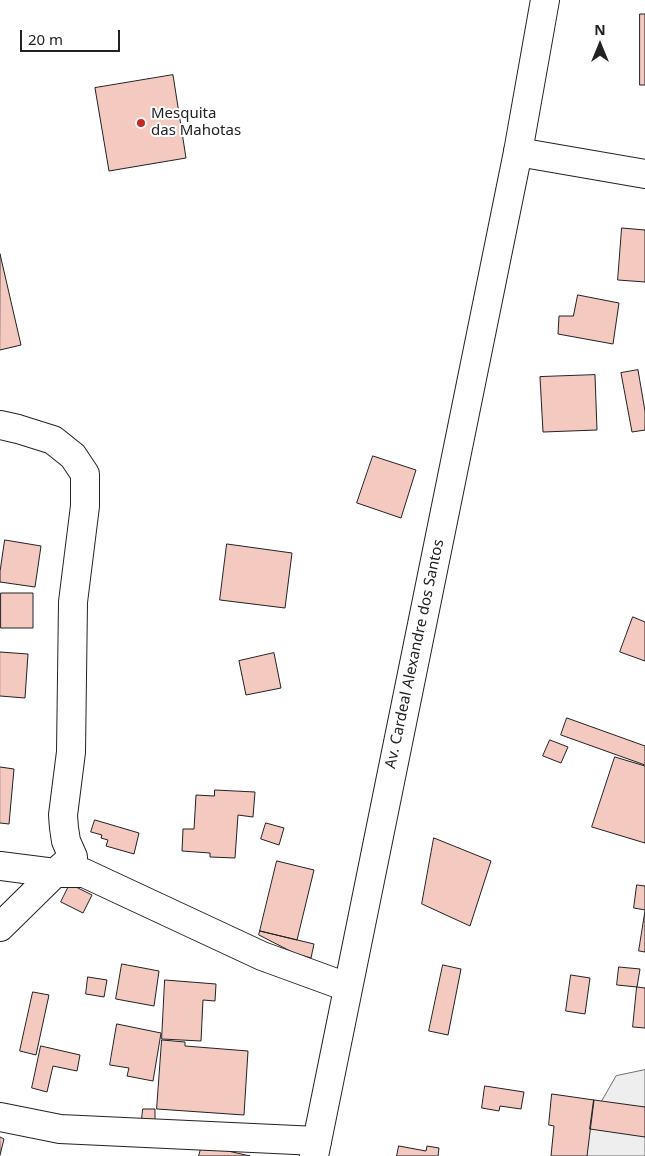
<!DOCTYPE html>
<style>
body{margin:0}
#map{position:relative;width:645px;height:1156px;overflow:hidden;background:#fff;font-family:"Noto Sans",sans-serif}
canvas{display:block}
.north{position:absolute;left:575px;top:20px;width:50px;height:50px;-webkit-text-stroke:4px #fff;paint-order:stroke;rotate:0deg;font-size:14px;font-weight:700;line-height:20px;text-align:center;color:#222}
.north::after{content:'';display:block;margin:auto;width:18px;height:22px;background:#222;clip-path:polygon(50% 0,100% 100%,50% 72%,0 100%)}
.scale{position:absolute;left:20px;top:30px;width:100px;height:22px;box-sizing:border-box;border:2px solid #222;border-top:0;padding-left:6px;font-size:15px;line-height:18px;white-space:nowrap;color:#222;-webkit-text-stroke:4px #fff;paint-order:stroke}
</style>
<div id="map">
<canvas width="645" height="1156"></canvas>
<div class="north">N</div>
<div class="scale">20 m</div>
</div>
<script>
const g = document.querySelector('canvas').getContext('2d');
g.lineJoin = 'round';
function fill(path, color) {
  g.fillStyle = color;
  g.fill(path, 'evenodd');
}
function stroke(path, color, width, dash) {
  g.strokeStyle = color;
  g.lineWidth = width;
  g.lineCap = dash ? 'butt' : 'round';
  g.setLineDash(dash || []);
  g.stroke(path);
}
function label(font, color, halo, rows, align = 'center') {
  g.font = font + ' "Noto Sans",sans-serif';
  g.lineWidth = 4;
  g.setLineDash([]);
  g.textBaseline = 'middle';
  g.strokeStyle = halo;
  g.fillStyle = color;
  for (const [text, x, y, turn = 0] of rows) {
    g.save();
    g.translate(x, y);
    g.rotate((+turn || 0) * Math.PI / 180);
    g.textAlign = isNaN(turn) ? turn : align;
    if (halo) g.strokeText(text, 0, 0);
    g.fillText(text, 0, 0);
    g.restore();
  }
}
const green = new Path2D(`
 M645,1070V1156H570L616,1076Z`);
fill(green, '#eee');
stroke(green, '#6f6f6f', 1);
const building = new Path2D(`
 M640,14H645V85H640Z
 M173,75L186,158L109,171L95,88Z
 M622,228L645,230V282L618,280Z
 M0,254L21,345L0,350Z
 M578,295L619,303L613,344L558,334L559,316H573Z
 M638,370L645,411V430L632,432L621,373Z
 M595,375L597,430L543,432L540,377Z
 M373,456L416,470L401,518L357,503Z
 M5,540L41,546L35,587L0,582V572Z
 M227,544L292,553L285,608L220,600Z
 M1,593H33V628H1Z
 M633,617L645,622V661L620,652Z
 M0,652L28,654L25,698L0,696Z
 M274,653L281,688L246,695L239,661Z
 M567,718L645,746V765L561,735Z
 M550,740L568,747L561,763L543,756Z
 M615,757L645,766V843L592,827Z
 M0,767L14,769L9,824L0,823Z
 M215,790L255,792L253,817L238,815L235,858L210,857V853L182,851L183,829H194L196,795L214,796Z
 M95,820L139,833L134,854L106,846L108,840L101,838L102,835L91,832Z
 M266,823L284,828L279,845L261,839Z
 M434,838L491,861L470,926L422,904Z
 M277,861L314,870L297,940L260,931Z
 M70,884L92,895L83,913L61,902Z
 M637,885L645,886V910L634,908Z
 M645,911V952L639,951Z
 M260,931L314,944L311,958L294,953L259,935Z
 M122,964L159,971L154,1006L116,999Z
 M443,965L461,969L448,1035L429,1031Z
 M619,967L640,969L637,987L617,985Z
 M571,975L590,978L585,1014L566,1011Z
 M88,977L107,980L104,997L86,994Z
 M165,980L216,984L215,1001L203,1000L201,1041L162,1039Z
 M637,987L645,988V1028L633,1027Z
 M33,992L49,995L36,1055L20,1051Z
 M117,1024L161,1033L153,1081L127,1076L129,1068L110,1065Z
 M162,1040L185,1042V1046L248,1051L244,1115L157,1109Z
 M41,1046L80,1055L77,1071L53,1066L47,1092L32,1088Z
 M485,1086L524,1092L521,1109L500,1106L499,1111L482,1108Z
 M552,1094L594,1100L587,1156H551L554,1126L549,1125Z
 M594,1100L645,1107V1137L590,1129Z
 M143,1109H155V1120L142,1119Z
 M0,1137L4,1139L0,1155Z
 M202,1145L250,1156H199Z
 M399,1146L426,1151L427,1146L439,1148L438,1156H397Z`);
fill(building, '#f3c9c0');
stroke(building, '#222', 1);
const street = new Path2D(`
 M518,152L645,174
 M0,425L18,429L53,440L73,456L85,474V506L73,602L71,752L63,815L64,828L66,841L73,857L55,873H84L262,956L347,987
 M0,866L55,873
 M0,927L55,873
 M0,1117L60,1129L317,1141`);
const secondary = new Path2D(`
 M314,1156L518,152L545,0`);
stroke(street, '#222', 30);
stroke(secondary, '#222', 30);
stroke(street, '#fff', 28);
stroke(secondary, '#fff', 28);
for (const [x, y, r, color] of [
 [141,123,5,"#c62828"]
]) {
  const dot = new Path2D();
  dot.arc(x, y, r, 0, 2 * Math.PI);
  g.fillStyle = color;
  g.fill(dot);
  stroke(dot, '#fff', 2);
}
label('15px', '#222', '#fff', [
 ["Mesquita",151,114],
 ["das Mahotas",151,131]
], 'left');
label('15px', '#222', '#fff', [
 ["Av. Cardeal Alexandre dos Santos",415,654,-78]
]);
</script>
